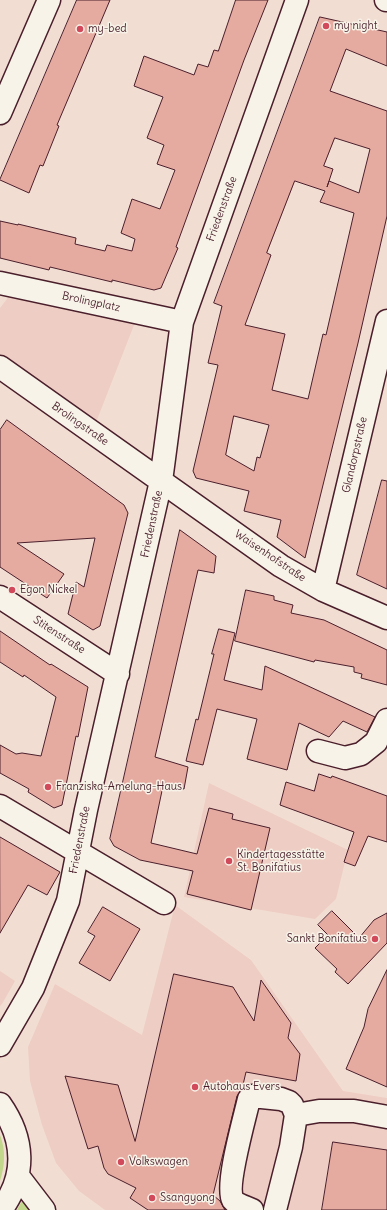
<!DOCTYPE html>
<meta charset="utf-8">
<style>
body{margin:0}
canvas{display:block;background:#f2ddd3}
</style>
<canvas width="387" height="1210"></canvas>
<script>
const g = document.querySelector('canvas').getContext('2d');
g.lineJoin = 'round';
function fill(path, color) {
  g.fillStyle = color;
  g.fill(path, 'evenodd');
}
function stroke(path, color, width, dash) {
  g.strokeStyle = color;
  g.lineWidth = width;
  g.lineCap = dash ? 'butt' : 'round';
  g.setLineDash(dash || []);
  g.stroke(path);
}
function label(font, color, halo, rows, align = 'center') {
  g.font = font + ' Delius,sans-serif';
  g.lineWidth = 3;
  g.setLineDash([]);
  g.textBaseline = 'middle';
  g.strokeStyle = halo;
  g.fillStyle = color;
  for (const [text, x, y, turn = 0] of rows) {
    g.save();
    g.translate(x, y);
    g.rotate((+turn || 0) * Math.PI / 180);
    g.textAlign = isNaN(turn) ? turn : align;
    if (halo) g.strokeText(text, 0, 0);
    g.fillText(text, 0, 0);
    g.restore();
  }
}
fill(new Path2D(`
 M13,291L136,320L95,425L0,357V308Z
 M209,783L348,850L336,899L315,919L184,897Z
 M175,905L251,960L343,1091L387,1098V1210H105L79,1191L56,1163L42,1125L30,1081L28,1047L55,984L142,1035Z
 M0,971L15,981L2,1004L0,1006Z`), '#eecec4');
fill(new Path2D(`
 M0,1135C6,1150 5,1166 0,1181Z
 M23,1199L31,1210H17Z`), '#c3d78c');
const building = new Path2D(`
 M77,0H110L57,125L59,126L43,166L40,165L29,193L0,180Z
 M236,0H268L244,60L176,247L178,248L161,288L154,290L112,280V282L50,267L49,270L0,258V221L18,225V224L76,238L75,244L105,251L107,245L132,251L135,239L121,233L132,199L160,209L175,170L157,164L164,145L147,138L163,97L134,86L144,56L194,75L198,64L208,67L214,50L218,51Z
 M320,17L387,32V66L346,49L330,91L387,111V216L358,343L305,558L277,537L281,520L244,511L249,491L196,478L193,471L218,365L208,363L222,306L214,303ZM335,138L370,149L359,193L329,181L327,187L333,169L324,166ZM295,181L325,191L320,202L354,213L326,335L323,334L308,399L272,390L285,334L245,325L271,255L267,253ZM234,416L269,425L260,458L257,457L254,471L226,455Z
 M7,420L124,505L128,513L100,626L93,630L68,614L76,582L84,587L95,538L17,543L64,574L47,598L0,567V430Z
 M382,480L387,481V589L357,575Z
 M180,530L216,556L214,573L198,570L155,757L188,767L184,789L163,786L151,843L197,854L209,808L233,814L232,819L270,828L251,910L187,894L193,871L140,860L114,846L110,839Z
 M246,590L274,596V600L293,605L291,613L324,620L387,650V685L361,678L362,674L354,672V667L315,660L314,662L235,641Z
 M219,629L235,633L224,680L262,690L265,666L375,717L367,732L343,721L329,737L299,723L287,770L247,759L257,719L217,709L203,765L186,761L196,719L198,720L214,654H212Z
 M0,631L50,665L51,664L88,687L78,737L76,736L62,805L54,808L28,792L29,789L0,773V745L16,754L22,753L41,756L56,697L24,675L23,677L0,662Z
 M319,774L331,778L332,776L387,796V842L368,836L355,866L344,862L354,832L280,805L286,782L314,791Z
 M0,837L60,872L47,895L28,885L0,933Z
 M103,907L140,929L110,981L79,963L95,936L88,932Z
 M332,911L359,938L374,920L387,913V943L348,984L335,972L337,969L315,948L328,935L318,925Z
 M387,970V1087L346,1069L364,1027L368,1009Z
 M174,974L233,987L254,1021L261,980L291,1023L288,1038L300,1054L296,1081L246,1072L242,1089L237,1096L213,1195L220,1201L225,1210H148L130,1198L136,1188L108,1174L104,1168L98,1146L88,1149L65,1076L118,1085L135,1141Z
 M333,1142L387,1150V1210H322Z`);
fill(building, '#e5aba1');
stroke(building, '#4a1f2b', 1);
const minor = new Path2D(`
 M386,0H387
 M0,113L49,0
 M0,283L182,322
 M0,367L281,566L323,590L387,618
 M323,590L387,321
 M0,597L118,674
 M318,751L345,758L361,754L376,742L387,720
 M0,806L164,903
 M0,1045L33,988L68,901L86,810L161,481L182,322L297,0
 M296,1115L319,1111H354L387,1117
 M252,1210C246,1207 237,1205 233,1200C225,1186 245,1117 249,1099L252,1096L281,1099L289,1102L292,1105L296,1115L291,1147L275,1210`);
const major = new Path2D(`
 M0,1104C24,1138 27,1175 1,1210
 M18,1176L44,1210`);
stroke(minor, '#4a1f2b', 25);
stroke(major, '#4a1f2b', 25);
stroke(minor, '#f7f3e8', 22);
stroke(major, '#f7f3e8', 22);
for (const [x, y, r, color] of [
 [326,26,4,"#d1495b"],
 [80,29,4,"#d1495b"],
 [12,590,4,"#d1495b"],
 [48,787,4,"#d1495b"],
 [229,861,4,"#d1495b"],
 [375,939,4,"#d1495b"],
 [195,1087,4,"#d1495b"],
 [121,1162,4,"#d1495b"],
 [152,1198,4,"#d1495b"]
]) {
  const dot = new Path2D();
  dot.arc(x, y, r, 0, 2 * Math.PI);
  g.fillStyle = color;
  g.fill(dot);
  stroke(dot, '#f7f3e8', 1.5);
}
label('11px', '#4a1f2b', '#f7f3e8', [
 ["my night",334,26],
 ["my-bed",88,29],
 ["Egon Nickel",20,590],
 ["Franziska-Amelung-Haus",56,787],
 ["Kindertagesstätte",237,855],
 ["St. Bonifatius",237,868],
 ["Sankt Bonifatius",367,939,"right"],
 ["Autohaus Evers",203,1087],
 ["Volkswagen",129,1162],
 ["Ssangyong",160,1198]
], 'left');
label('11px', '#4a1f2b', '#f7f3e8', [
 ["Friedenstraße",222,209,-70],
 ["Brolingplatz",91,302,12],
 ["Brolingstraße",80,424,35],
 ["Glandorpstraße",355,455,-77],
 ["Friedenstraße",152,524,-78],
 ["Waisenhofstraße",270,556,34],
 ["Stitenstraße",59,635,33],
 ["Friedenstraße",80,840,-79]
]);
</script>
